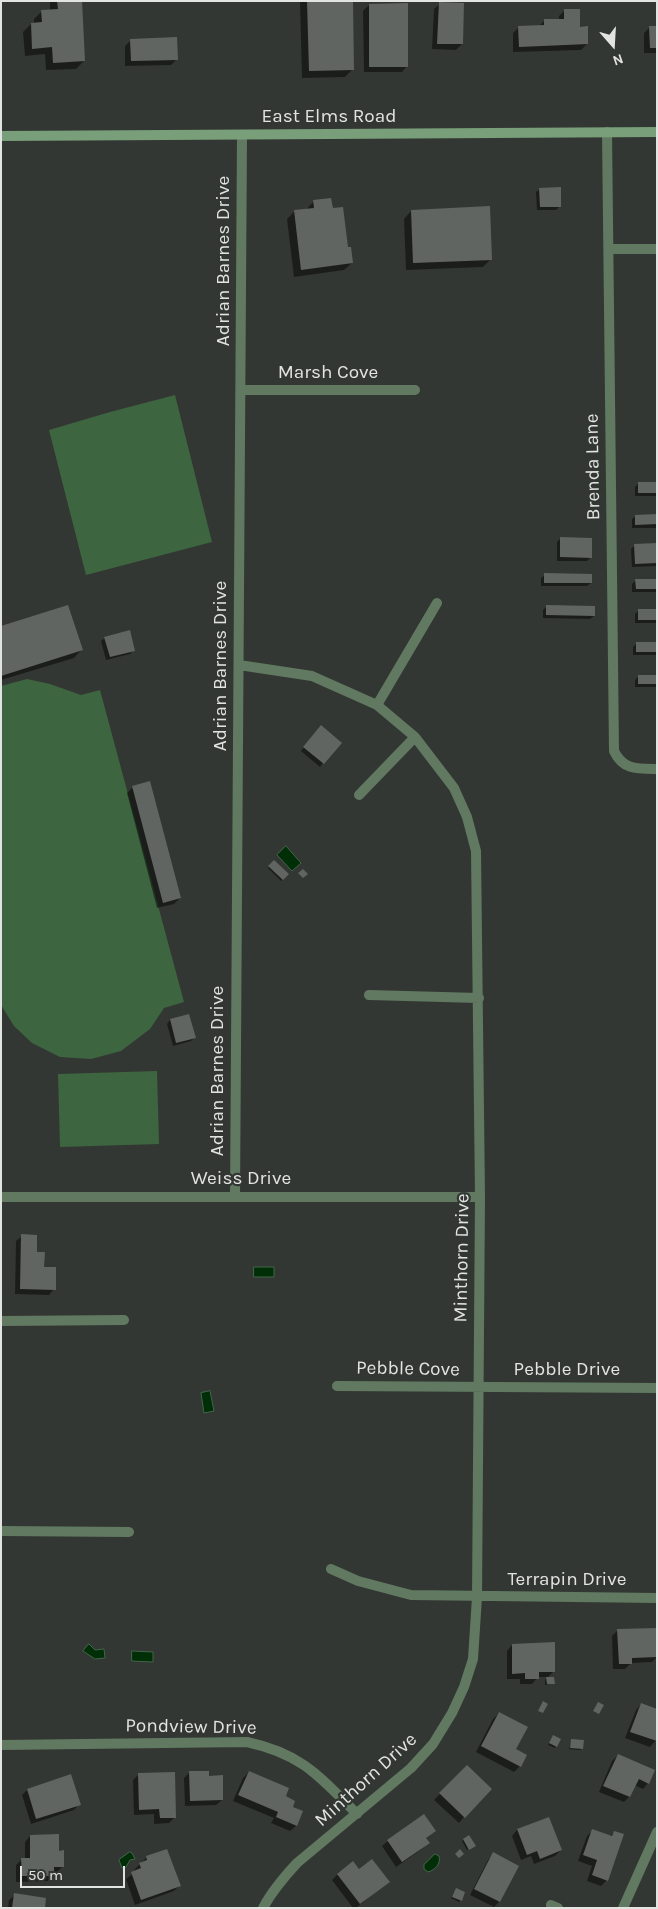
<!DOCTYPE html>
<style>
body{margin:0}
#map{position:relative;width:658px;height:1909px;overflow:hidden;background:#333733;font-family:Karla,sans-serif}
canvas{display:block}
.frame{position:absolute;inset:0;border:2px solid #e2e4e2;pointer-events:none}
.north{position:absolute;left:588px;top:20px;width:50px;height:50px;-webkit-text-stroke:4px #333733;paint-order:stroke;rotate:161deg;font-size:14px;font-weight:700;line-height:20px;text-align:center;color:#e2e4e2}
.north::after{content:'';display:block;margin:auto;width:18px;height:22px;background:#e2e4e2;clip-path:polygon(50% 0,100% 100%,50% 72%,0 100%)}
.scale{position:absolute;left:20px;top:1866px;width:105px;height:22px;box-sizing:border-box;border:2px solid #e2e4e2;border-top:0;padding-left:6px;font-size:15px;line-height:18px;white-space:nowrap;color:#e2e4e2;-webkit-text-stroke:4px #333733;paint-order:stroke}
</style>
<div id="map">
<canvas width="658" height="1909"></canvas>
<div class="frame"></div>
<div class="north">N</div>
<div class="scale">50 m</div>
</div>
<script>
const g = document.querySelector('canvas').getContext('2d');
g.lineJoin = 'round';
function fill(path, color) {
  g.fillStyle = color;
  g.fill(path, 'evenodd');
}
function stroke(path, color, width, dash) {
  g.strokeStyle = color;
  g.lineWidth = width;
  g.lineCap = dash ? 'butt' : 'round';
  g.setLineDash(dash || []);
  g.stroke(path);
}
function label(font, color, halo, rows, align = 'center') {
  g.font = font + ' Karla,sans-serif';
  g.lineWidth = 4.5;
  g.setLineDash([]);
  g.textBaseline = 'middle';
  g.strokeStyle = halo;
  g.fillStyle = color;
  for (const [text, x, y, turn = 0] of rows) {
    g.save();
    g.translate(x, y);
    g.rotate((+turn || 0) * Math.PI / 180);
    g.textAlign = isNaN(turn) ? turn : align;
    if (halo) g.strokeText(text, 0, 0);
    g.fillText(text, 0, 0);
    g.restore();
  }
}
fill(new Path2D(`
 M175,395L212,542L86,575L49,430L110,412Z
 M27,679L50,684L81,695L100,690L184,1002L164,1008L150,1029L121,1051L91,1059L60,1057L32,1043L14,1026L1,1005V686Z
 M157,1071L159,1144L60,1147L58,1074Z`), '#3d653f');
const water = new Path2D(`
 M286,846L301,863L292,871L277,855Z
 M254,1267H274V1277H254Z
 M210,1391L214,1411L204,1413L201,1393Z
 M89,1644L95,1650L104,1649L105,1658L95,1659L83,1651Z
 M132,1651L153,1652V1662L132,1661Z
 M130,1852L132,1853L135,1859L130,1860L126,1867L122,1868L119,1860Z
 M435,1854L439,1856C441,1864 435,1870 428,1872L424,1869V1865Z`);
fill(water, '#002e07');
stroke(water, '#446549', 1);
fill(new Path2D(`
 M50,1H80L84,61L76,69L46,70L45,54L25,56L23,32L31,24H34V19L42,11H50Z
 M300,1H351L353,69L345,77L302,78Z
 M440,4L462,44L456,50L432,49L434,9Z
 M369,5L407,66L402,72H364L363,11Z
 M564,11L579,28L587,44L581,50L513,52V33L519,27L539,26L545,20H559V16Z
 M650,27H657V53H644V33Z
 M131,40L177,59L171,65L125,66V46Z
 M540,189L560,206L556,210H537L536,192Z
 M314,201L332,210L352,263L344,270L294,277L287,219L295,211L306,210Z
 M411,211L491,259L483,267L406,270L404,219Z
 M639,483H657V496H635V487Z
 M636,516H657V528H632V519Z
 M561,538L591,557L587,561H557V542Z
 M657,544V566L632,567L631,549L635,545Z
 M545,575L591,583L587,586H541V578Z
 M636,580H657V592H632V584Z
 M547,606L594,616L590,619L543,618V610Z
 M639,610H657V623H635V614Z
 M1,627L81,650L74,658L1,680Z
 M105,638L134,650L130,654L106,660L101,641Z
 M637,643L657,644V655H633V647Z
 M639,676H657V687H635V680Z
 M317,730L323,763L320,767L301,751Z
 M133,787L180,898L174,904L157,908L127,793Z
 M274,861L287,874L281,881L268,868Z
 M189,1016L194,1038L191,1041L173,1046L167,1024L170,1020Z
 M22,1236L36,1253L54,1289L49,1295L15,1294L16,1241Z
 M618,1630L657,1657L652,1662L631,1663L625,1669H613L612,1636Z
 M512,1645L554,1671L547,1678L553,1683L545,1685V1680L548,1677H538L532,1684H520V1679H507V1651Z
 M641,1704L657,1739L650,1747L625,1738L636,1710Z
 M499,1713L520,1766L514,1772L476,1752L493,1719Z
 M553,1736L560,1739L555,1748L548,1745Z
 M571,1741L582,1748L580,1750L569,1749Z
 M618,1755L648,1783L643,1789L634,1785L629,1797L624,1802L599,1792L612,1761Z
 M467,1766L464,1817L459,1823L434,1800Z
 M190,1772L208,1777L222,1800L216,1805L185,1806L184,1778Z
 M249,1772L284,1797L291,1807L302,1812L296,1826L290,1831L271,1823L274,1818L233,1801L243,1778Z
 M139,1774L174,1818L169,1823L154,1824V1814L134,1815L133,1780Z
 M27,1790L79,1804L74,1810L31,1824L22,1795Z
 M548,1818L561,1850L555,1856L534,1864L531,1856L521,1860L512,1836L517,1830Z
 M434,1831L425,1839L428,1843L422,1849L396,1867L382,1846L388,1841Z
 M592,1831L610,1837L614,1832L607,1880L601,1886L587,1881L592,1866L578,1861L587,1836Z
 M30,1836L58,1852L63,1866L57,1872H53V1875L48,1881L16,1882V1865L22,1859H25V1842Z
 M463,1840L473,1847L467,1850L462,1841Z
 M493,1854L499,1902L494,1907L470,1895L488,1860Z
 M147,1857L179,1886L174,1891L135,1905L126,1879L135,1872L134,1870Z
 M359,1870L388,1882L356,1908H353L332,1880L338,1874Z
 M456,1890L461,1900L459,1902L451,1898Z
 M15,1895L44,1908H8L9,1900Z`), '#0007');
fill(new Path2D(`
 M57,1H82L85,61L53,63L52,47L32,49L31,23L42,22L41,10L58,9Z
 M307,1H353L354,70L309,71Z
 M439,2L464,3L463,44H437Z
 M408,3V67H369V4Z
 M564,9H580V27L588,26V44L519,47L518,26L544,25V19H564Z
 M649,26H657V48H650Z
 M177,37L178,60L131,61L130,39Z
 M561,187V207H540L539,188Z
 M331,198L333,208L343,207L348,247H351L353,263L301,270L294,210L314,208L313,200Z
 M490,206L492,260L413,263L411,210Z
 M638,482H657V493H638Z
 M657,514V524L635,525V515Z
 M560,537L592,538V558L560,557Z
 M657,543V563L635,564L634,544Z
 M544,573L592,574V583H544Z
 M635,579H657V589H636Z
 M68,605L83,650L1,676V626Z
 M546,605L595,606V616L546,615Z
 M638,609H657V620H638Z
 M130,630L135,651L110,657L104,637Z
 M636,642H657V652H636Z
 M638,675H657V684H638Z
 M321,725L342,743L324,764L303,747Z
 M150,781L181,898L163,903L132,786Z
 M274,860L289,874L283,880L268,866Z
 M303,869L308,874L303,878L298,873Z
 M189,1014L196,1038L176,1043L170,1019Z
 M21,1234L37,1235V1252H45L44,1267H56V1290L20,1289Z
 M657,1628V1657L632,1658V1664H619L617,1629Z
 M555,1642V1672H539V1679H525V1673L512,1674V1644Z
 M546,1677H554L555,1684H547Z
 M543,1701L548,1704L543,1713L538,1711Z
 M598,1702L604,1705L599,1714L593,1711Z
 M641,1703L657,1709V1741L630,1732Z
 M499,1712L528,1727L516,1749L527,1755L521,1767L481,1746Z
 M553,1735L561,1739L557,1747L549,1743Z
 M571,1739L584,1740L583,1749L570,1748Z
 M618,1754L655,1770L649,1784L639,1779L630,1797L603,1786Z
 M467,1765L492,1789L465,1818L439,1793Z
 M189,1771H209V1776L223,1775V1800L190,1801Z
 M249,1771L289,1788L286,1796L295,1801L293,1807L303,1811L297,1826L276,1817L278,1812L238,1795Z
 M175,1772L176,1818H160L159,1809L139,1810L138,1773Z
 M71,1774L81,1805L36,1819L27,1789Z
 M424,1814L436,1831L426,1838L430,1843L402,1862L387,1840Z
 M549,1817L562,1850L540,1859L537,1851L527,1855L517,1829Z
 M592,1829L612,1836L614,1831L624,1834L608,1881L592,1875L597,1860L583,1855Z
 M59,1834V1851L64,1850V1867H54V1876H22L21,1858H30V1835Z
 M469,1835L476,1846L469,1850L463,1839Z
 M167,1849L181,1886L141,1900L131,1872L141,1868L139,1863L147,1860L146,1856Z
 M460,1849L464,1854L459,1858L455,1854Z
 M493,1852L519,1866L500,1902L474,1889Z
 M372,1859L390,1882L360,1904L337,1874L353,1861L359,1869Z
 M456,1888L465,1892L462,1901L452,1897Z
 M14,1893L46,1898L45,1908H12Z`), '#616561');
stroke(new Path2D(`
 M607,132L614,751C623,770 637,769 657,769
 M609,249H657
 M241,390H415
 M239,665L312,676L377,705L415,737L454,788L467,817L476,851L480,1197L477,1597L473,1659L464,1687L452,1713L433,1744L411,1768L297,1863C284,1877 272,1891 263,1908
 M377,705L437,603
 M359,795L415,737
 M369,995L479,998
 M235,1196L242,136
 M1,1197H480
 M1,1321L124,1320
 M337,1386L657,1388
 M1,1531L129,1532
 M331,1569L358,1581L411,1595L657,1598
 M1,1745L247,1742C302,1754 319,1776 357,1814
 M551,1905L558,1908
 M623,1908L657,1832`), '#617961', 10);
stroke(new Path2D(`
 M1,136L657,132`), '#789f79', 10);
label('19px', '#e2e4e2', '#333733', [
 ["East Elms Road",329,117],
 ["Adrian Barnes Drive",224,261,-90],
 ["Marsh Cove",328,373],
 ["Brenda Lane",593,467,-91],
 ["Adrian Barnes Drive",221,666,-90],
 ["Adrian Barnes Drive",218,1071,-90],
 ["Weiss Drive",241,1179],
 ["Minthorn Drive",462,1258,-89],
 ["Pebble Cove",408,1369,1],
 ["Pebble Drive",567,1370],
 ["Terrapin Drive",567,1580],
 ["Pondview Drive",191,1727,1],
 ["Minthorn Drive",366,1780,-42]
]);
</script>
